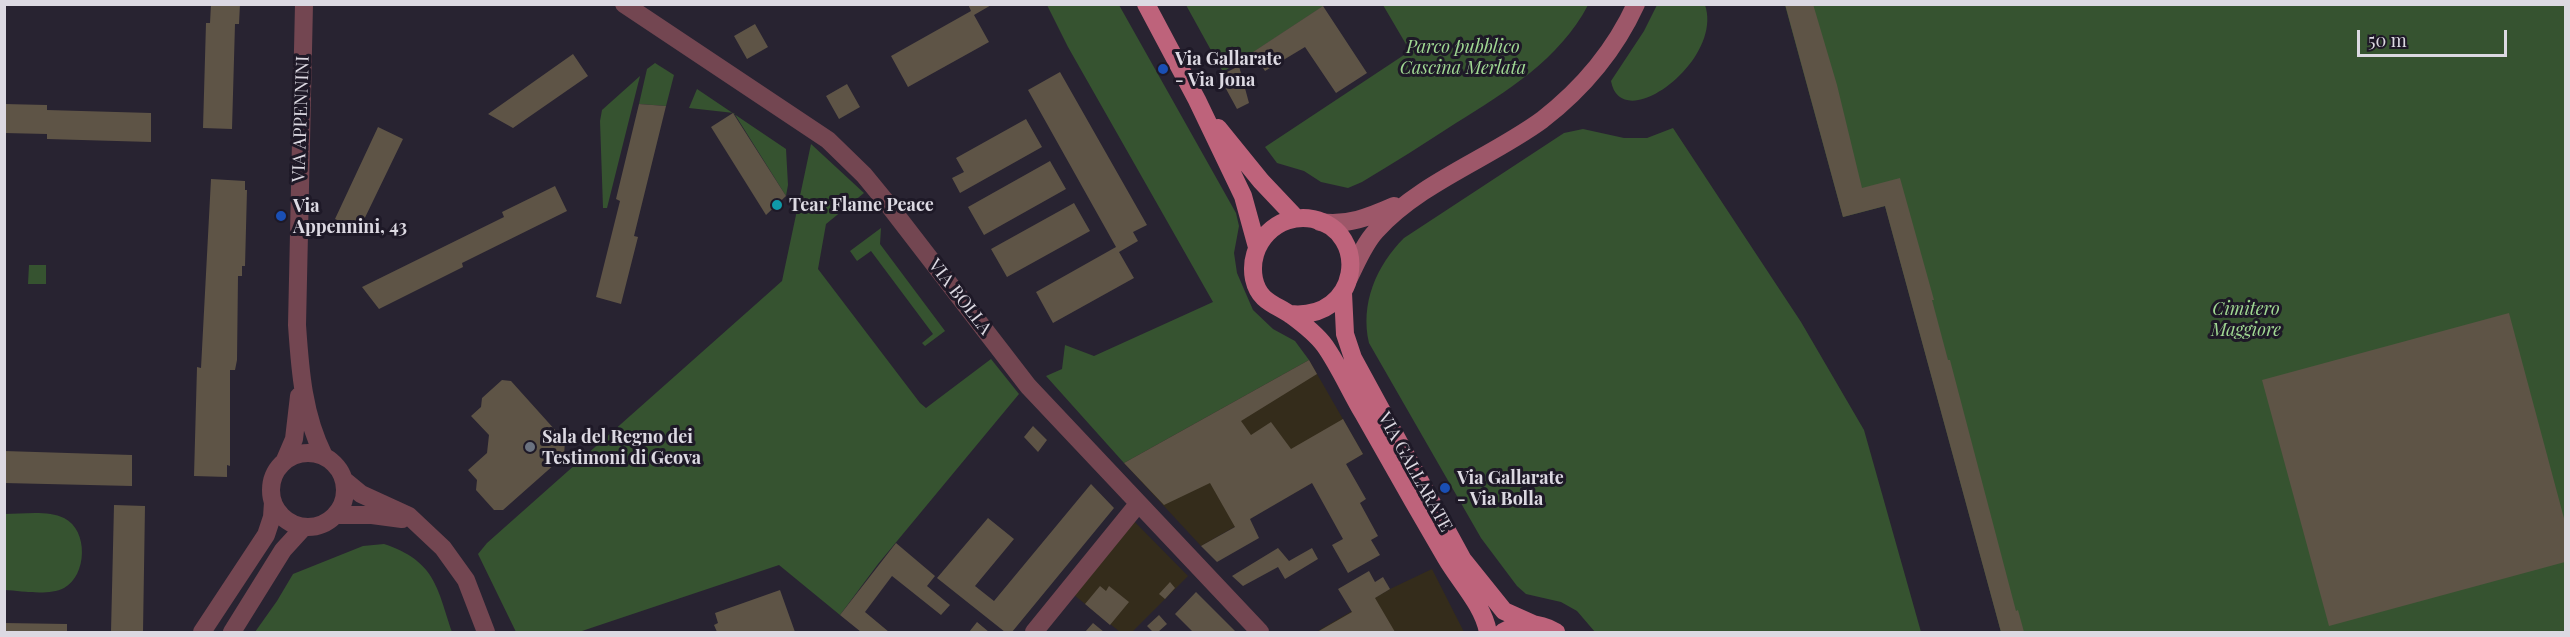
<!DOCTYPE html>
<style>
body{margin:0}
#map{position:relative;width:2570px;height:637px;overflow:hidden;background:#282331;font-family:"Playfair Display",serif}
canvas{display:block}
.frame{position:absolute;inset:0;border:6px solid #dcd9e2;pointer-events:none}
.scale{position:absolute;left:2357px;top:30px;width:150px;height:27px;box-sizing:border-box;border:3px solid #dcd9e2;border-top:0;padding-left:8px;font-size:18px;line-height:21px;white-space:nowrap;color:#dcd9e2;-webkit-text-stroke:4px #1e1927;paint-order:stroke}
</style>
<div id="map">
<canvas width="2570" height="637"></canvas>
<div class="frame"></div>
<div class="scale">50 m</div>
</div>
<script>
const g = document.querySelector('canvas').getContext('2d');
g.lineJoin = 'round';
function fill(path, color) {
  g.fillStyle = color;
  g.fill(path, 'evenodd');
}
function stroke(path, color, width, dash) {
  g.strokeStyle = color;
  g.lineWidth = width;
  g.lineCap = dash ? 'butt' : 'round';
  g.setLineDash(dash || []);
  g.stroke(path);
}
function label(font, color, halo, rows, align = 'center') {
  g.font = font + ' "Playfair Display",serif';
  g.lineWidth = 6;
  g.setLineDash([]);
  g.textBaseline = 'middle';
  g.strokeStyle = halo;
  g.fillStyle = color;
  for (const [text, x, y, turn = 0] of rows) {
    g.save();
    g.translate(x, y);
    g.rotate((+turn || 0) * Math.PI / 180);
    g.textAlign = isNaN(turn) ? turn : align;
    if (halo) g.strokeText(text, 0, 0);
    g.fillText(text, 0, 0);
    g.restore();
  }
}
fill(new Path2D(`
 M1309,360L1363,454L1201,546L1124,463Z
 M1129,516L1188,576L1132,632H1120L1069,591Z
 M1432,569L1464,632H1316L1390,589Z`), '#342c1b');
fill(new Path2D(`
 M1047,5H1119L1236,213L1239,226L1234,253L1237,273L1253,310L1273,329L1295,341L1309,360L1124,463L1046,376L1062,369L1065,345L1094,356L1213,302L1068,47Z
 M1186,5H1325L1223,72Z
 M1383,5H1588C1560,59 1506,92 1456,123C1425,143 1394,163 1362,182L1348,188L1321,182L1304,171L1277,163L1265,147L1410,51Z
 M1657,5H1705C1724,61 1621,137 1611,81L1644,31Z
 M1785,5H2565V632H2001L1885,206L1843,217Z
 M655,63L674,75L666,106L639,104L647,69Z
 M640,76L607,208H603L600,121L602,110Z
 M697,89L786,149L788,185L786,196L734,113L689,108Z
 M1673,128L1801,322L1864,430L1921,632H1595L1577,611L1561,602L1526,594L1517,586L1481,538L1369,343C1360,304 1376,266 1404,238L1564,133L1583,129L1624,138H1647Z
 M811,144L864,193L826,224L818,269L920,403L926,408L991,359L1019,394L878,564L840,615L779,565L579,632H516L478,554L487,543L782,281Z
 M881,228L880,244L945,331L925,346L922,343L933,334L871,251L857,261L850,251Z
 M29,265H46V284H28Z
 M5,514C22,514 48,510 64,518C89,530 87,576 64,588C48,596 22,591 5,590Z
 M384,544C435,561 437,587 452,632H255L277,601L293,574L363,546Z`), '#365330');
fill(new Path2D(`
 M211,4H240L239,24H235L232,129L203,128L206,23H210Z
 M968,4H993L974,15L989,42L908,87L891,56L971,11Z
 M1785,4H1813L1837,85L1862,188L1900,178L1934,300H1932L1948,360H1950L2016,611L2018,610L2024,632H2001L1885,206L1843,217Z
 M1323,6L1367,73L1336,93L1305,47L1265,71L1253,52Z
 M755,24L768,47L747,59L734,36Z
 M573,54L588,76L513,128L488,114Z
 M1239,66L1249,103L1237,109L1219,76Z
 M1060,72L1147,225L1133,232L1138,241L1119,252L1134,278L1053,323L1036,292L1116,247L1028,90Z
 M847,84L860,107L839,119L826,96Z
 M4,104L47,105V110L151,113V142L47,139V134L4,133Z
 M639,104L666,106L634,236L638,237L621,304L596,297L620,201L616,199Z
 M733,113L786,196L766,215L711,127Z
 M1026,119L1042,147L960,193L952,178L964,172L956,158Z
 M378,127L403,139L359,230L335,219Z
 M1050,161L1066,189L984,235L968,207Z
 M211,179L245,181V190H247L245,266H242V276H238L237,360L235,370H230V466L227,465V477L194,476L197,367L201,368Z
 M555,186L567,211L462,263L463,267L379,309L362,287L504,217L502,212Z
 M1074,203L1090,231L1007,277L991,249Z
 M2509,313L2565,522V562L2329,626L2262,380Z
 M1309,360L1317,374L1241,421L1251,435L1271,422L1291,449L1343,419L1363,454L1346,464L1366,499L1360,503L1378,536L1371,540L1380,555L1348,573L1332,545L1343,539L1312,483L1250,519L1259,538L1217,562L1201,546L1235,527L1210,483L1164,505L1124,463Z
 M502,380L511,381L565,441L564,456L503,510H494L476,490L477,480L468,470L487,453L489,435L471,416L481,407L482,398Z
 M1033,426L1047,440L1038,452L1024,437Z
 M4,451L132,455V486L4,483Z
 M1091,484L1114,508L1012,632H1005L937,578L988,518L1014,539L975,586L994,601Z
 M114,505L145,506L143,632H111Z
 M896,543L935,576L927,586L950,605L941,615L892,576L865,612L889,632H861L840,615Z
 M1278,548L1289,561L1312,548L1318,559L1285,579L1278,567L1243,586L1232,576Z
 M1369,571L1375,582L1383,577L1390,589L1375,598L1395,632H1320L1319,631L1352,612L1338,589Z
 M1170,582L1175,588L1165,599L1159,594Z
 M1100,586L1106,591L1109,586L1129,602L1110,625L1085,604Z
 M780,590L795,632H717L714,625L718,623L715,613Z
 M1196,592L1236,632H1193L1175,614Z
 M1159,615L1167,624L1158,632H1153L1147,626Z
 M977,622L989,632H969Z
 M4,623L67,624V632H4Z
 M1093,623L1104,632H1085Z`), '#5e5446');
stroke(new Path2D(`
 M304,4L297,325C300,369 303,415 324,456
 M624,4L828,140L864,175L887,203L1028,386L1260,632
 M271 490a37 37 0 1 1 74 0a37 37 0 1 1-74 0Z
 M285,460L294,439L299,396
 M344,480L361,494L409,516L443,548L466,580L486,632
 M336,515H372L402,519
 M202,632L266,535L272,517L273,502
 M232,632L283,550L304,527
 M1034,632L1138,504`), '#734651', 18);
stroke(new Path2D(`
 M1320,222C1347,226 1369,217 1394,206
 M1349,278C1357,262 1364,244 1376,231C1419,183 1490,158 1542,120C1582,89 1615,50 1636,4`), '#9d5769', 18);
stroke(new Path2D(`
 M1146,4L1197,100L1243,196L1257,247
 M1218,128L1261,181L1296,218
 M1343,293L1345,334L1353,358L1463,560L1504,611L1533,624
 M1290,314C1360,321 1371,232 1313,219C1277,212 1247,244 1254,279C1259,302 1275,304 1291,315C1302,323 1317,335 1325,346C1339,366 1350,391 1363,413C1390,461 1418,510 1446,558C1460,582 1483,605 1488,632
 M1503,632C1520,622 1538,622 1556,632`), '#be637b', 18);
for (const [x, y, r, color] of [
 [1163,69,6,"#1a4fb4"],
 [777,205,6,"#0f9aa8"],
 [281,216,6,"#1a4fb4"],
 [530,447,6,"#6b7280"],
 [1445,488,6,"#1a4fb4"]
]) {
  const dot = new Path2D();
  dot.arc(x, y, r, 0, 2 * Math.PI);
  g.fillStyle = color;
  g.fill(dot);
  stroke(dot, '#1e1927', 2);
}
label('italic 18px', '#a0d893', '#1e1927', [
 ["Parco pubblico",1463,47],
 ["Cascina Merlata",1463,68],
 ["Cimitero",2246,309],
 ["Maggiore",2246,330]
]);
label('bold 18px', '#dcd9e2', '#1e1927', [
 ["Via Gallarate",1175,59],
 ["- Via Jona",1175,80],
 ["Tear Flame Peace",789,205],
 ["Via",293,206],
 ["Appennini, 43",293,227],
 ["Sala del Regno dei",542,437],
 ["Testimoni di Geova",542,458],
 ["Via Gallarate",1457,478],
 ["- Via Bolla",1457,499]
], 'left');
label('18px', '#dcd9e2', '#1e1927', [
 ["VIA APPENNINI",301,119,-88],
 ["VIA BOLLA",960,297,52],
 ["VIA GALLARATE",1415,472,61]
]);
</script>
